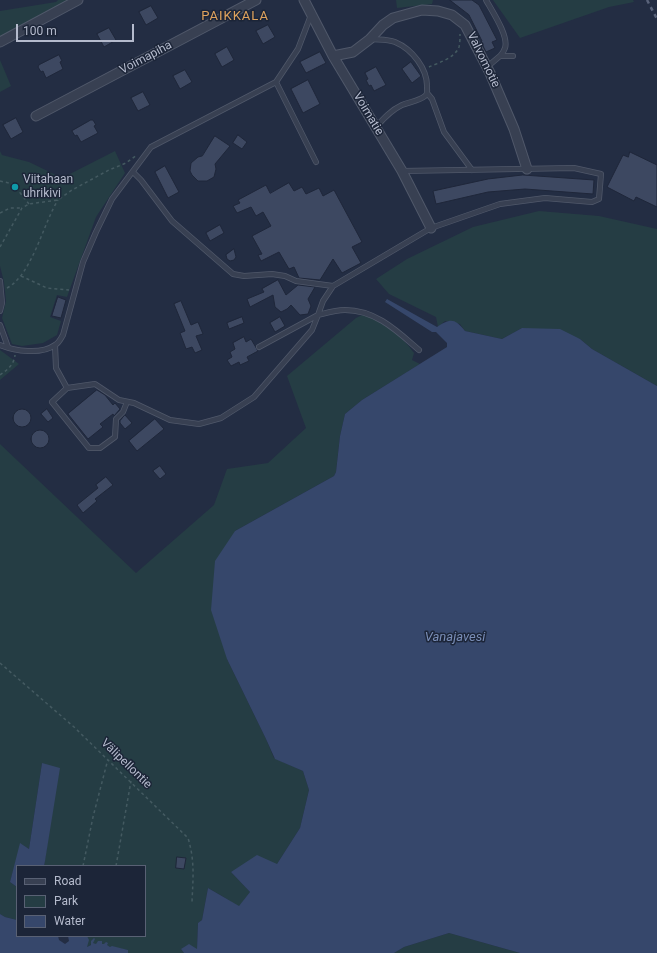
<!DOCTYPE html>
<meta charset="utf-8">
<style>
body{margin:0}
#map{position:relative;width:657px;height:953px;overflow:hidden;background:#232d43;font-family:Roboto,sans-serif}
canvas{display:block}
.legend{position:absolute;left:16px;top:865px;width:130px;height:72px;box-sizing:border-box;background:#1c2538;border:1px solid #596174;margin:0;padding:5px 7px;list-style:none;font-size:12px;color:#b5bbcd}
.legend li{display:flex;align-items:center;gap:8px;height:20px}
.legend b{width:20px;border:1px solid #596174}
.scale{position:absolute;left:16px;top:24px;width:118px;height:18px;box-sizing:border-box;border:2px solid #b5bbcd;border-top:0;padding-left:5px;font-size:12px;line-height:14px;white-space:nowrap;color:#b5bbcd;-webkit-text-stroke:3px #1c2538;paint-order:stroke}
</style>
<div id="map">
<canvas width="657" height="953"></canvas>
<ul class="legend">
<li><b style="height:5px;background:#384052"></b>Road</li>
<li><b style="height:11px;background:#253d44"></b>Park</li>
<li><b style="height:11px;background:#36476b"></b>Water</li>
</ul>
<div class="scale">100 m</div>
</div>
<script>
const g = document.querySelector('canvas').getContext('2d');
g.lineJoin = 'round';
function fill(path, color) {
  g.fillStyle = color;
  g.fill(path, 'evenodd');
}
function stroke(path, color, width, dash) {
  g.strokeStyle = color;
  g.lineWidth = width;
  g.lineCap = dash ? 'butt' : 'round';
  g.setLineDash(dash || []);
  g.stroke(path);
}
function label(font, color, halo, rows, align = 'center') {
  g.font = font + ' Roboto,sans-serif';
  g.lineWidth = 3;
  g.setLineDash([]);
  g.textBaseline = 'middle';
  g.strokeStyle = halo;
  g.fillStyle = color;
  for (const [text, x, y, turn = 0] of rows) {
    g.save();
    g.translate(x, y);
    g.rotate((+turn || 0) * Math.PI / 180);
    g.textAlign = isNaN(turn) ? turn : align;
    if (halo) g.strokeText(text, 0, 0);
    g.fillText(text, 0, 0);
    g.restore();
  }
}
fill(new Path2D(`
 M58,0H71L0,38V11L56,2Z
 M396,0H433L432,4L397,8Z
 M493,0H633L634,2L609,7L520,38Z
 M0,60L11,86L0,92Z
 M0,151L2,155L29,162L62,178L115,151L125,173L96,217L67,297L57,295L50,317L61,321L57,335L43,343L22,346L12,344L2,318L6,301L4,282L0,266Z
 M539,211L599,216L657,229V386L592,349L580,339L522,328L502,339L465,331L460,324L445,321L438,327L436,317L389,294L376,279L407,259L473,227Z
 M364,314C384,324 401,334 414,353L412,360L420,364L362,400L345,414L340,436L336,472L334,476L235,531L227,659L266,739L274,758L303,771L309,790L300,828L277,864L231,872L250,892L239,907L222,896L208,888L202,920L198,923L197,950L181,949L184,953H128V950L110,947L102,944V941L98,942L96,945L93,943L86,948L87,936H145V866H44L49,831L42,763L29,849L21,844L10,882L17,887V920L5,917L0,914V444L136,573L214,505L227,469L268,463L306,428L287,376L356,318Z
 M0,350L19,364L0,380Z
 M449,933L520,953H394L404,947Z`), '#253d44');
fill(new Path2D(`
 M387,299L437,327C450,318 455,318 465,331L502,339L522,328L560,329L580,339L592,349L657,386V953H520L449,933L404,947L394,953H184L181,949L189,944L197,949L198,923L202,920L208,888L239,906L250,892L231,872L257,855L277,864L300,828L309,790L303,771L275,759L266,739L227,659L211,610L215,561L235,531L334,476L336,472L340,436L345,414L362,400L447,347V343L436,332H432L385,302Z
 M42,763L60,768L45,861L44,866H17V887L10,882L20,843L29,849Z
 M0,914L5,917L17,920V936H58L59,940L65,944L69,941L68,936H87L89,940L87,947L91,945V941L94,938L95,939L93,943L96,944L98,941H102V944H104L106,942L108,943L107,945L110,947L112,946L128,950V953H0Z`), '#36476b');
const building = new Path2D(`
 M450,0H472L479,5L497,40L492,42L495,48L486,52L481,42L482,41L469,15Z
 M151,6L158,18L146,25L139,12Z
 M268,25L275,37L263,44L256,31Z
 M109,28L116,40L104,47L97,34Z
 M227,47L234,60L222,67L215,54Z
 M320,52L326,63L306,73L300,62Z
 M59,55L62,61L60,62L63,69L46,78L43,71L41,72L38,67L39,65Z
 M411,62L421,76L412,83L402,69Z
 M376,67L386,85L374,91L371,85L369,86L366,80L368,79L365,73Z
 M185,70L192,82L180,89L173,76Z
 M308,80L320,104L303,113L291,89Z
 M143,92L150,105L138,111L131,98Z
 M16,118L23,132L11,139L3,125Z
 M91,120H93L96,125L94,126L98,133L81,142L77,135L75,136L72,131Z
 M238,135L247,142L242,149L233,143Z
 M215,136L230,146L215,164L216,169L214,177L207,181H198L192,175L190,171L191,163L198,157L202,156Z
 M630,152L657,165V207L636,197L634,201L607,187L623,155L628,157Z
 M165,166L179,192L168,198L155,172Z
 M523,175L594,180L593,194L525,189L488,192L436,204L433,191L488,179Z
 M289,183L294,191L302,187L306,194L319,188L323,196L334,190L362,242L352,247L361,263L342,273L333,259L320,280L299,278L294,267L289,269L279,252L261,261L258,255L262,254L252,236L271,226L263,212L256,216L251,207L237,213L233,206L240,203L238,200L266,185L270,193Z
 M220,225L224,233L210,241L206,233Z
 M234,249L236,257L234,260L230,261L227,259L226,255Z
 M278,280L286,295L298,285L315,287L308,299L311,306L308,314L300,315L291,305L287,309L281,312L275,307L273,295L250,307L247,299L264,292L262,289Z
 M58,297L66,300L61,318L52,316Z
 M181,301L191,325L198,322L203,334L196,336L202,350L195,353L192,347L186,349L180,333L185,331L174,304Z
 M242,317L244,323L229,329L227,323Z
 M280,317L285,326L275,332L270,323Z
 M244,337L246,342L251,339L258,351L247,357L249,361L240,365L239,362L231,366L227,360L232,357L230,352L235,349L233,343Z
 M97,390L105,395L113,405L115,403L120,409L114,416L113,414L100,424L103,427L88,439L68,414Z
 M13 418a9 9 0 1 1 18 0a9 9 0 1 1-18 0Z
 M47,409L53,418L48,422L41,414Z
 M125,415L132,423L125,429L120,423V421Z
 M155,419L164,429L137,451L129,441Z
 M31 439a9 9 0 1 1 18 0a9 9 0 1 1-18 0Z
 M160,466L166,474L160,479L153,471Z
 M106,477L113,485L95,499L97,501L83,513L77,505L98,488L96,485Z
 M177,857L186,858L184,869L176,868Z`);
fill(building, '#3d4861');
stroke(building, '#1f273a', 1);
const service = new Path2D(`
 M486,0C492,11 509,36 505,48C504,51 502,54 500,56
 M370,39C378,40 387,39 395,42C412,49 428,69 427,88C427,91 428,94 425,96C419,101 409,102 402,105C391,110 383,119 376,127
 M487,67L500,56H513
 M276,82L316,162
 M427,93L432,99L444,132L472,170
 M133,172L141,180L172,221L233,274L244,276L272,274L285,276L296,281L333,286
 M0,281L2,303L0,311
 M0,325L8,347
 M0,345C15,351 41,355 55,345C59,343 61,338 63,335L83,262L96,232L112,199L151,147L276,82L298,49L311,15
 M55,345L56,368L67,388L95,384L119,400L134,403L170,420L199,424L221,418L254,397L312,330L318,315C326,313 336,310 345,310C376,310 397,331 419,350
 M259,347L318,315L323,301L333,286L431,228L500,204L545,198L592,202L599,199L601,174L574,168L402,171
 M67,388L52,402L89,448H100L115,437L116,419L123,412L127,402`);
const minor = new Path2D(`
 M304,0L333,56L402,171L431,228
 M0,42L78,0
 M333,56L353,52L370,39L383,25L393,18L422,10L438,11L452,15L465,25L490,73L514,129L527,169
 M36,116L256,0`);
stroke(service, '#50586a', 6);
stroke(minor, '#50586a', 11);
stroke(new Path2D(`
 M429,67C438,63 455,58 459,47C460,43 460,38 460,34
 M0,181L13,184L29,204
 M0,213L10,208H21
 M0,247L22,208L29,204L58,200L72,190L109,170L126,163L137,155
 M21,276L47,288L69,290
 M7,288C32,275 43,224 58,200
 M0,375C7,370 14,365 15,355
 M0,663L74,727L188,838C195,861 193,878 192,902
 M83,866L93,817L108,759
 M116,866L131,781`), '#445a61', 1.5, [3, 3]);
stroke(service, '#384052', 4.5);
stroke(minor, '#384052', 9);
stroke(new Path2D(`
 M647,0L657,19`), '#59637a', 2.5, [4, 4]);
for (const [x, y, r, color] of [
 [15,187,4,"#0f9aa8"]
]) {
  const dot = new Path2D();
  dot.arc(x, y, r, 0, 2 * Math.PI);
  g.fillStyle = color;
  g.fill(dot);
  stroke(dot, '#1c2538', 1.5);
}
label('12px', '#b5bbcd', '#1c2538', [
 ["Voimapiha",146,58,-28],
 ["Valvomotie",483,60,64],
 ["Voimatie",368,114,59],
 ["Välipellontie",126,764,44]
]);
label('12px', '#b5bbcd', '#1c2538', [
 ["Viitahaan",23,180],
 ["uhrikivi",23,194]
], 'left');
g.letterSpacing = '1px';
label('13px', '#e0a35d', '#1c2538', [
 ["PAIKKALA",235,17]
]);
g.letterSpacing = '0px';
label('italic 13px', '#7a8eb7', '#1c2538', [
 ["Vanajavesi",455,638]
]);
</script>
